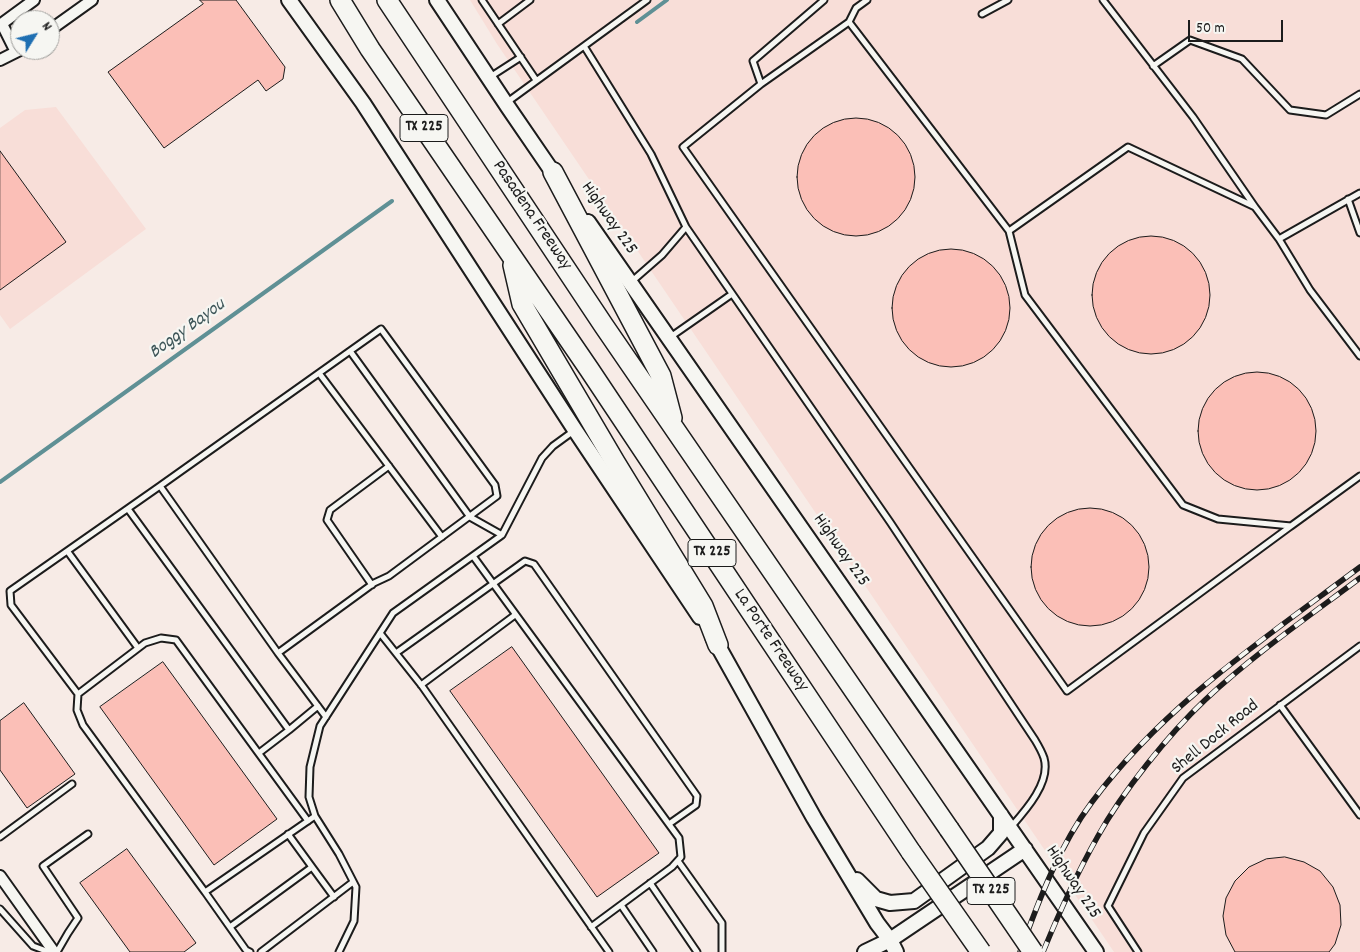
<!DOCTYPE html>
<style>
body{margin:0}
#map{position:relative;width:1360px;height:952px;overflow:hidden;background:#f7ebe6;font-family:Dekko,sans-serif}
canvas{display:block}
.north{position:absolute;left:10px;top:10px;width:50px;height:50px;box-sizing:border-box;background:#f6f6f2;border:1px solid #9f9f9c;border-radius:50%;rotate:54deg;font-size:14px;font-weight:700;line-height:20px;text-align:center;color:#1c1c1c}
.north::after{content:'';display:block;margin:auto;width:18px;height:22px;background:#1f6fb2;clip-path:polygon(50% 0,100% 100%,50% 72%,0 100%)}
.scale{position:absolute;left:1188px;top:20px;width:95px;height:22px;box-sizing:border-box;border:2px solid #1c1c1c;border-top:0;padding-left:6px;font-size:15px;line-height:18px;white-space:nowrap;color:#1c1c1c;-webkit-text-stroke:4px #f6f6f2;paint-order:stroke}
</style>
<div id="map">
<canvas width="1360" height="952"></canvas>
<div class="north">N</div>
<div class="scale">50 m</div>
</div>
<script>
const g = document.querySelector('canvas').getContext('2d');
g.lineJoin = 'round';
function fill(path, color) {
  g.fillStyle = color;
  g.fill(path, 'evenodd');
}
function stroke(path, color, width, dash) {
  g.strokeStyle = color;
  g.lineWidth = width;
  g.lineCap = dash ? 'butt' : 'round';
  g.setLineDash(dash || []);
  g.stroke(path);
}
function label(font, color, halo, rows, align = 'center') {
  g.font = font + ' Dekko,sans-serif';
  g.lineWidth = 4.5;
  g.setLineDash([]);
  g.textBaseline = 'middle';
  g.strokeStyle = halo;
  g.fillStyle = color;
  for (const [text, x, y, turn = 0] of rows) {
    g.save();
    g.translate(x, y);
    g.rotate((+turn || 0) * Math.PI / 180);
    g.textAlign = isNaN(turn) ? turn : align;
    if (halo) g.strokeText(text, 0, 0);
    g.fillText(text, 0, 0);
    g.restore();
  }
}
fill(new Path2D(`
 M470,0H1360V952H1114L497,44Z
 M56,107L146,229L10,329L0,315V128L25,110Z`), '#f8ded8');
stroke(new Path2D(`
 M637,22L667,0
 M0,482L392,201`), '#5f9095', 4);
const building = new Path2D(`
 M200,0H236L285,67L283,79L266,91L258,80L164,148L108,72L203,4Z
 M797 177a59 59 0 1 1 118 0a59 59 0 1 1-118 0Z
 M0,151L66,242L0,290Z
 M1092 295a59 59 0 1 1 118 0a59 59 0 1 1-118 0Z
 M892 308a59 59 0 1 1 118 0a59 59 0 1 1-118 0Z
 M1198 431a59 59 0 1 1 118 0a59 59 0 1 1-118 0Z
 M1031 567a59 59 0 1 1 118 0a59 59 0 1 1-118 0Z
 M512,647L659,853L597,897L450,691Z
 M163,662L277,819L214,865L100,707Z
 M24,703L75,774L27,808L0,770V721Z
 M127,849L196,943L184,952H130L80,883Z
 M1285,857L1304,862L1320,871L1333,887L1340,905L1341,925L1335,944L1329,952H1235L1226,935L1223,916L1226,898L1235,881L1249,867L1266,859Z`);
fill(building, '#fbbfb7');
stroke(building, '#1c1c1c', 1);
const lane = new Path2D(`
 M482,0L536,80
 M1103,0L1193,117L1255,207
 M982,14L1008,0
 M849,22L856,8L867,0
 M498,24L530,0
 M584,46L651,154L686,227L662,255L630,283
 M1153,66L1190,40L1242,59L1290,110L1326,115L1360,94
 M490,77L521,57
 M761,84L753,61L824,0
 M506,103L647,0
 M1348,199L1360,233
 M686,227L890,522L1035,740C1038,745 1042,752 1044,758C1051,782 1026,810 1011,827
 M1009,231L1128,147L1255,207L1279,239L1310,290L1360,356
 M1279,239L1360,193
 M669,338L732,294
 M319,373L442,537
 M160,486L10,591L11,605L78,694L77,710L83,725L205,892L315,816
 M128,509L289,730L259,753
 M1291,526L1067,691L683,147L761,84L849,22L1009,231L1025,295L1183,505L1218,519L1291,526L1360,476
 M68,552L138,648
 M473,556L679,838L681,857L672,867L591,927
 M372,585L327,520L330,510L389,466
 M380,633L422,686L609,952
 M278,653L160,486L350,351
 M396,653L525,561L534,564L697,796L696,805L669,824
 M421,685L515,615
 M78,694L145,643L161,638L176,640L308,821
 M1280,705L1360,815
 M326,717L278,653L374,583L389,576L497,496L495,485L381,329L350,351L470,517L502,535
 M289,730L318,706
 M288,834L312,867
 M0,837L72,784
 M678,861L722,923V952
 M650,883L697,952
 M205,892L246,950L250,952
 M621,905L653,952
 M0,909L33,946L49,952
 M230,927L312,867L334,897
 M57,952L68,933L78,918L43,866L88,834
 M261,952L353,882
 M339,952L354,921L356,887L339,854L315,816L309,797L310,767L320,726L393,613L502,535L542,458L553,446L575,430
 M1138,952L1108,906L1144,833L1183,778L1360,646`);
const street = new Path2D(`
 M2,24L16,52
 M0,25L34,0
 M50,30L92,0
 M0,60L20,50
 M0,876L54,952`);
const secondary = new Path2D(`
 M289,0L363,103L575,430L700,617
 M437,0L508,107L558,180
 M588,222L1096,952
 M713,637L814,818L877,923L890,940L896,952
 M857,880L876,899L890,903L914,901L988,848L1001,833V815
 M865,952L890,940L1025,849`);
const highway = new Path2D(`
 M340,0L370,49L589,369L911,852
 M387,0L604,326L949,829
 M553,172L661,376L672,418
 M513,265L522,304L615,462L703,606L718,645`);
stroke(lane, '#1c1c1c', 9);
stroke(street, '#1c1c1c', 14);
stroke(secondary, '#1c1c1c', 18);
stroke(highway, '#1c1c1c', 22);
stroke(lane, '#f6f6f2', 5);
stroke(street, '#f6f6f2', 10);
stroke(secondary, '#f6f6f2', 14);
stroke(highway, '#f6f6f2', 19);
const rail = new Path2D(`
 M1020,952C1039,900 1059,846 1092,802C1164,705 1265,638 1360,567
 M1043,952C1059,913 1077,873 1098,836C1123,791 1168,735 1205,700C1253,655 1308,617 1360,578`);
stroke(rail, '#1c1c1c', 5.5);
stroke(rail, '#f6f6f2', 4, [11]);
const highwayBridge = new Path2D(`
 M949,829L1033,952
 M911,852L981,952`);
stroke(highwayBridge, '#1c1c1c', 22, []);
stroke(highwayBridge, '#f6f6f2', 19);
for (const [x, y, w] of [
 [424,128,48],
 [712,553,48],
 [991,891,48]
]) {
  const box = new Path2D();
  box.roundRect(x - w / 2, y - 13.5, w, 27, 4);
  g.fillStyle = '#f6f6f2';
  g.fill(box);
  stroke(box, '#1c1c1c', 1);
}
label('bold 16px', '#1c1c1c', null, [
 ["TX 225",424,128],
 ["TX 225",712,553],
 ["TX 225",991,891]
]);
label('18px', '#1c1c1c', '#f6f6f2', [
 ["Pasadena Freeway",531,216,56],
 ["Highway 225",608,219,55],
 ["Highway 225",840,551,55],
 ["La Porte Freeway",770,641,56],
 ["Shell Dock Road",1216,738,-39],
 ["Highway 225",1072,883,56]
]);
label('italic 19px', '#3e5659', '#f6f6f2', [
 ["Boggy Bayou",188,330,-36]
]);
</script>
